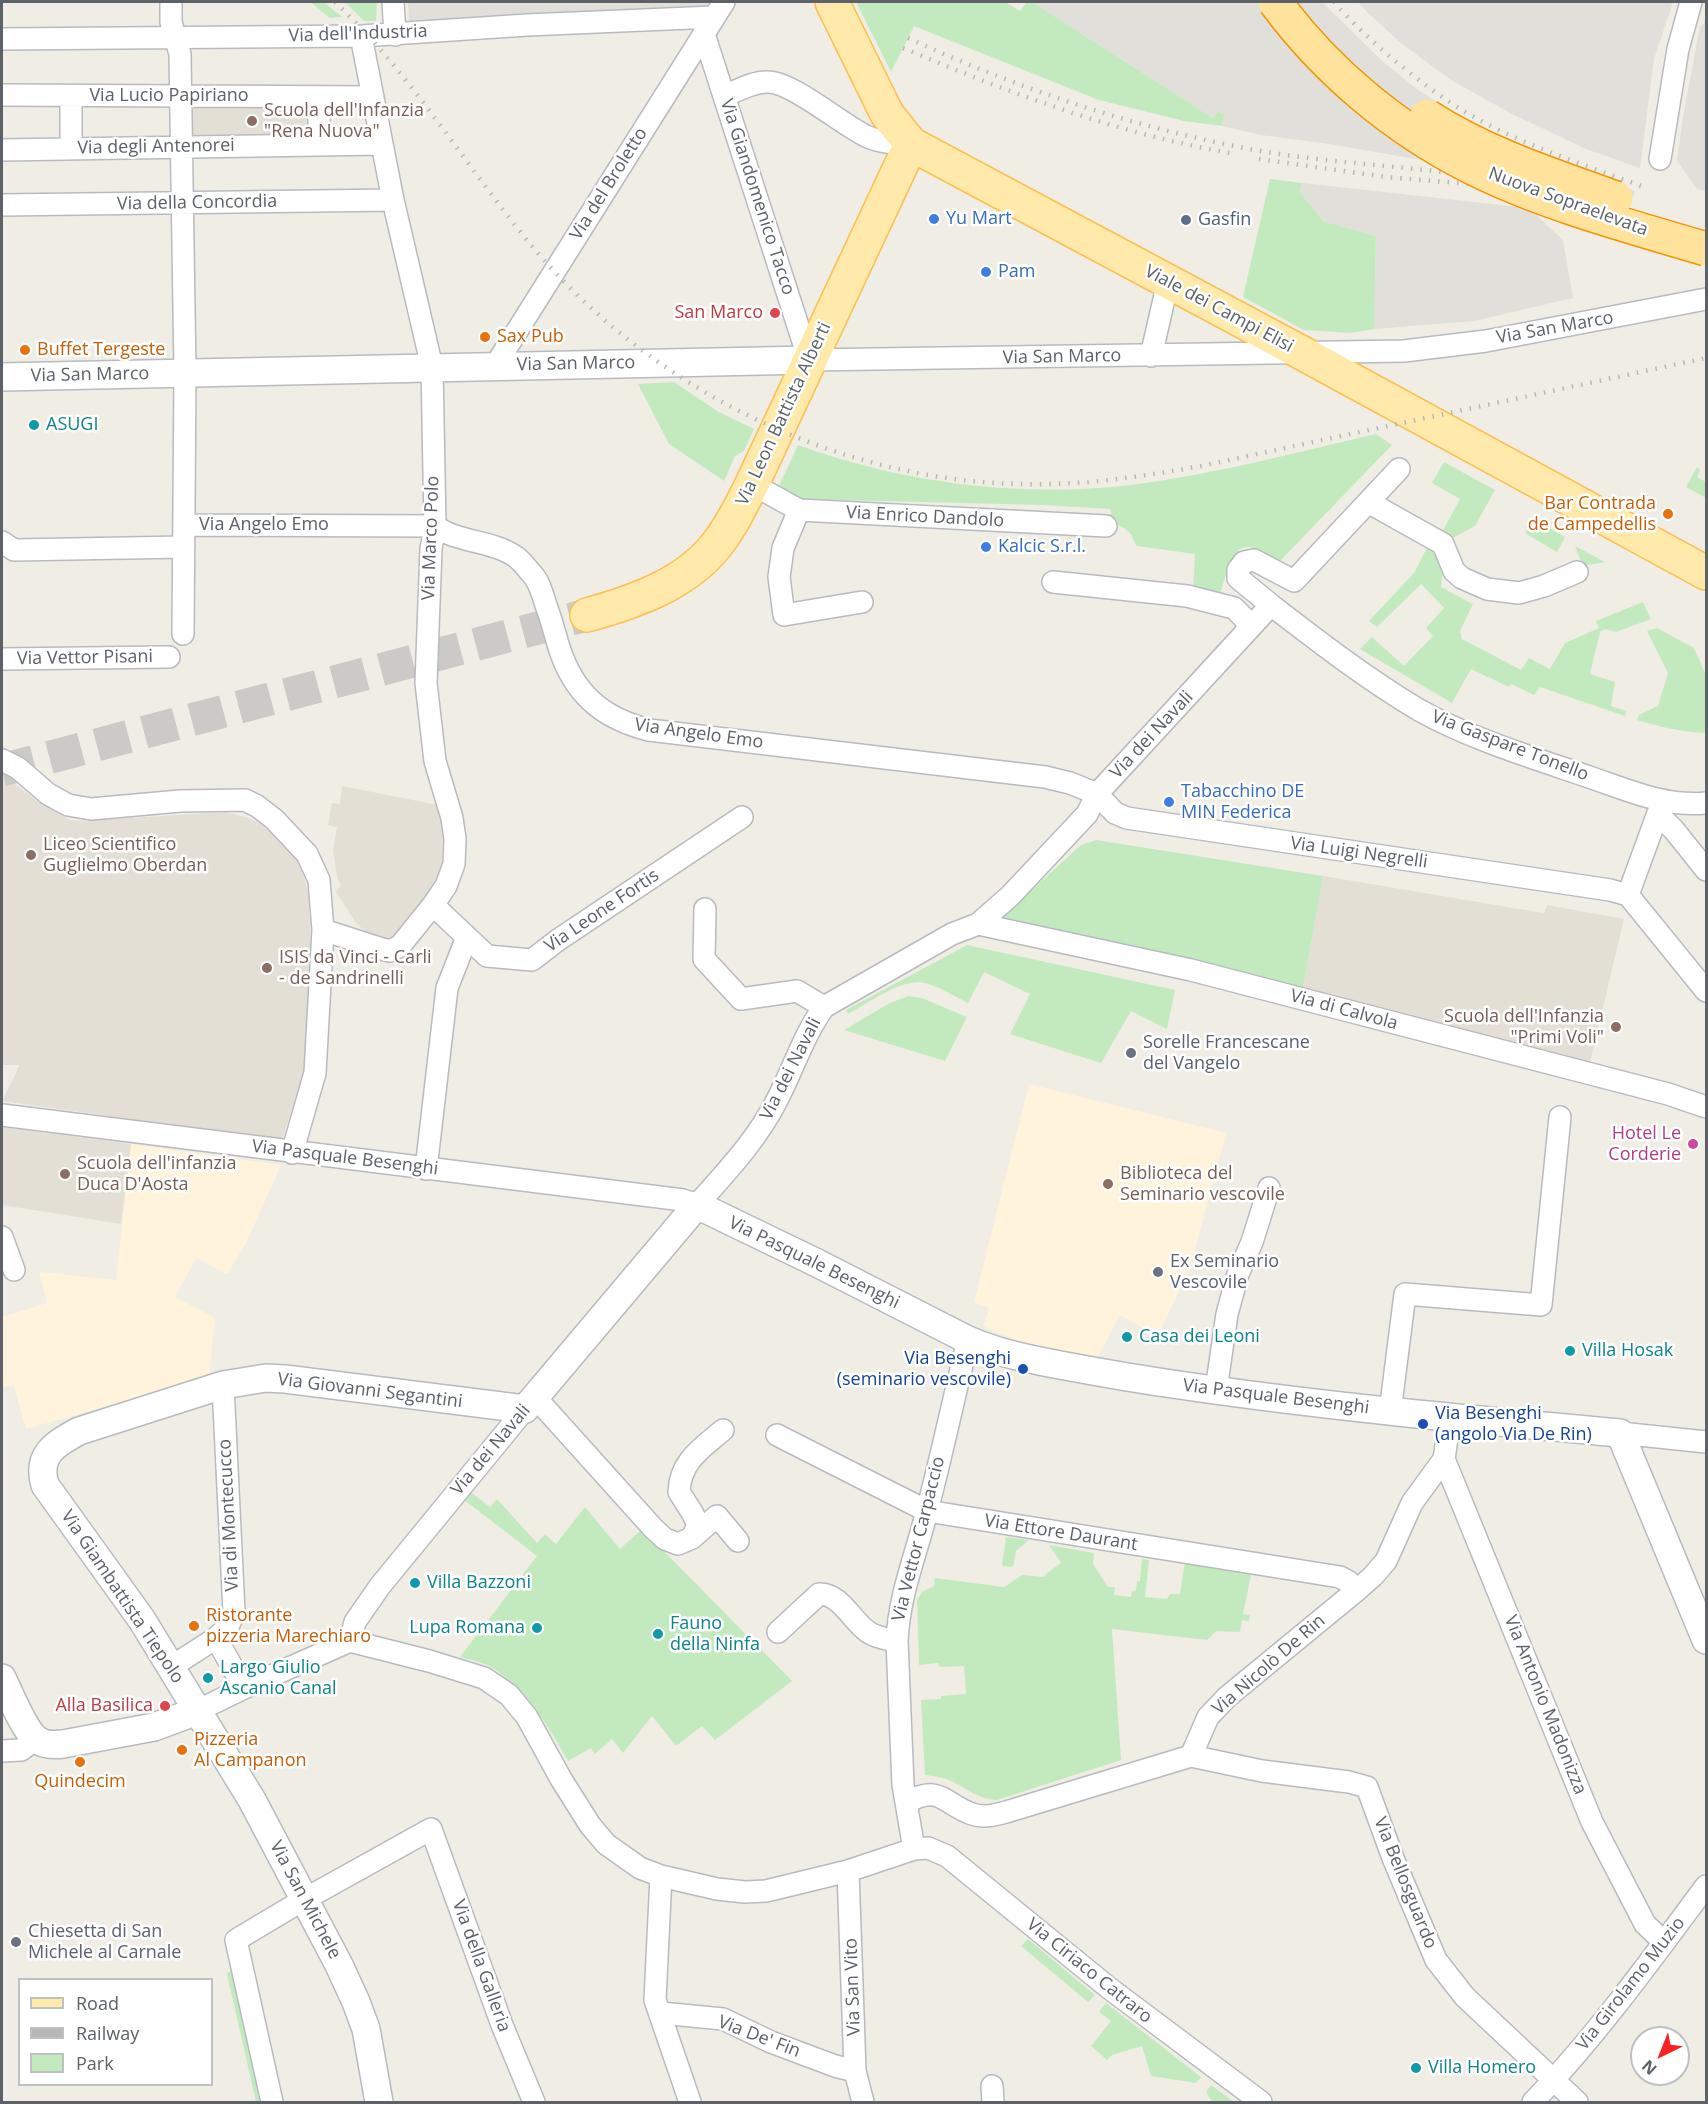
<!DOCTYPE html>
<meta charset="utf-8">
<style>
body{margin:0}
#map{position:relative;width:1708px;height:2104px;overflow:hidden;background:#f0ede5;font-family:"Open Sans",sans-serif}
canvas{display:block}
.frame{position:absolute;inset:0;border:3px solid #5c6267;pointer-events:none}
.legend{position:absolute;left:18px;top:1978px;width:195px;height:108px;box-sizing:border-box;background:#fff;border:2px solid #bec0c2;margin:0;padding:8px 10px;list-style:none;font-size:18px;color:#5c6267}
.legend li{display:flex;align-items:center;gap:12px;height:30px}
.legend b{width:30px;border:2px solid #bec0c2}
.north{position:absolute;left:1630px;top:2026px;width:60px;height:60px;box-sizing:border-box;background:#fff;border:2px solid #bec0c2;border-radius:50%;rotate:223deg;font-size:16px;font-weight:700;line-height:24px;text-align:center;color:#5c6267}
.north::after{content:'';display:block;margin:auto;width:21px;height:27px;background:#f92223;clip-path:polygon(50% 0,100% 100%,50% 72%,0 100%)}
</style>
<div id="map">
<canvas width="1708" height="2104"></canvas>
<div class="frame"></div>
<ul class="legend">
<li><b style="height:8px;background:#ffeaab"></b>Road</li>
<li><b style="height:8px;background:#b6b7b8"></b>Railway</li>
<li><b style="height:16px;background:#c3eabf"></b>Park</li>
</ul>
<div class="north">N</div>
</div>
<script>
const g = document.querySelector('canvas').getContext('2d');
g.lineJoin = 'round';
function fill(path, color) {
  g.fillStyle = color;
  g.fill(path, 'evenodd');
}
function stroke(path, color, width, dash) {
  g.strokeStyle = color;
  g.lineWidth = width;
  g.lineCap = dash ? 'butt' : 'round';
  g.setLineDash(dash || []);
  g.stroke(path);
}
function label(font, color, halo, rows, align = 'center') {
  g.font = font + ' "Open Sans",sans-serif';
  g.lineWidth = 5;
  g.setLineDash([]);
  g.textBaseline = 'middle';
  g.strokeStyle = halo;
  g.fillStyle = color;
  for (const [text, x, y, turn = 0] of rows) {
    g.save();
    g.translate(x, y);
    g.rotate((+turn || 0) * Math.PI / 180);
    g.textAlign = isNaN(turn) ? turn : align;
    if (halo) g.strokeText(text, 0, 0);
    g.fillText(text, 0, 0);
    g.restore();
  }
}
fill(new Path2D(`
 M1029,1084L1226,1133L1191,1265L1158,1336L1120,1315L1096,1360L1027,1345L983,1326L989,1308L974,1302Z
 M131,1144L281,1165L247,1241L227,1274L196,1258L175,1297L215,1318L209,1377L26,1429L14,1386L2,1387V1317L47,1303L39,1272L116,1280Z`), '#fff4db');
fill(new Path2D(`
 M408,2H710L707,6L409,22Z
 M1032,2H1322L1382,61L1418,90L1461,118L1507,143L1635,191L1633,197L1329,144L1261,135L1222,126L1224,114L1219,111L1213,118Z
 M1358,2H1673L1654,59L1640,168L1586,149L1510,113L1451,80L1402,44L1368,13Z
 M1706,12V191L1697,189L1677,161L1683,117L1700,26L1704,24Z
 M1302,183L1529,208L1563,240L1573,298L1474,321L1374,329L1376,236L1323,221L1300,192Z`), '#e1dfd9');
fill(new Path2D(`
 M313,99V143H192V100Z
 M2,774L37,801L70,820L82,821L227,812L245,817L260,823L280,840L299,861L308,891L311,952L305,1068L282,1140L2,1101L16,1073L19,1065H2Z
 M342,786L438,805L443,829L441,875L424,908L391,943L378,942L357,924L335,891L341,886L337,876L333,850L337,827L328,825L332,803L340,804Z
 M1323,876L1544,913L1547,905L1624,919L1589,1066L1303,989Z
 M2,1127L131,1144L121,1224L2,1205Z`), '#e3dfd5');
fill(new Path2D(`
 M310,2H324L342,17L330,18Z
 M345,2H377L376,21H364Z
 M856,2H1005L1020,11L1027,2H1032L1213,118L1219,111L1224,114L1222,126L1184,121L1099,100L914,26L891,72Z
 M1270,179L1302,183L1300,192L1323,221L1376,236L1374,329L1351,333L1304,330L1243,297Z
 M674,382L717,411L754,429L744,451L735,456L724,481L669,444L638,384Z
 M1376,434L1392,445L1279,562C1270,558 1257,548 1248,547C1230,546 1224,583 1220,596L1193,590L1195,554L1137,546C1134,542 1132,535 1129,532C1117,521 1114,530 1110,509L1043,505L800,499L779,486L798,445C897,481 1007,496 1112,487C1201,478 1289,454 1376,434Z
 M1444,462L1495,490L1475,526L1451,539L1441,534L1460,499L1432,483Z
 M1697,467L1700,470L1697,477L1706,482V498L1686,487Z
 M1533,519L1565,537L1557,552L1525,533Z
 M1575,546L1605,562L1583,566Z
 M1427,548L1444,561L1441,587L1473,604L1460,631L1462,639L1521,670L1529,658L1550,669L1565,643L1599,628L1596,621L1643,602L1651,619L1616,632L1605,629L1600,632L1590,674L1615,682L1611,706L1626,711L1625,716L1540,687L1534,695L1511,684L1509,687L1471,669L1452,703L1360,649L1372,637L1404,666L1433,636L1426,628L1444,608L1421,584L1377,627L1369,621L1414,573Z
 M1657,628L1694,648L1706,675V733C1682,732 1660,727 1637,720L1639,715L1658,706L1668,673L1647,631Z
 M1096,840L1323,876L1303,989L1000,919L1081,845Z
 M967,945L1175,990L1167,1029L1131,1011L1101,1063L1010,1034L1030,994L984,972L968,1003C954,996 940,987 925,983C902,978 869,1003 848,1014L846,1010Z
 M908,996L922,998L967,1017L945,1061L844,1030L888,1004Z
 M469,1491L490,1507L497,1499L537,1543L545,1534L556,1544L585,1507L620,1549L642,1529L792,1681L715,1740L702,1726L676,1746L652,1716L623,1753L612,1739L595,1754L591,1748L568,1761C549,1727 526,1689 491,1667C483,1662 470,1660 460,1657L537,1556L463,1499Z
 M1006,1537L1029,1540L1016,1551L1013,1567L1002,1566Z
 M1049,1545L1094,1553L1093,1564L1108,1587H1115L1114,1595L1131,1597L1132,1591L1136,1590L1137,1581H1140L1142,1559L1149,1560L1145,1597L1167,1599L1170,1594H1180L1185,1562L1252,1570L1243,1614L1250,1615L1249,1621L1242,1620L1240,1632L1216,1631L1207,1640L1112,1629L1121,1760L997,1800C979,1800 965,1787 949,1780C941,1777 933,1776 925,1775L921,1700L941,1699V1696L966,1694L964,1666L939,1667L938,1663L919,1665L917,1600L922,1592L934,1586L935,1578L1004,1587L1022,1575L1044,1577L1047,1573L1061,1563Z
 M1028,1939L1095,1995L1088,2002L1021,1946Z
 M236,1966L262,2102H256L227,1974Z
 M1106,2003L1201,2077L1196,2083L1151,2076L1142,2046L1112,2055L1107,2060L1091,2046L1111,2021L1099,2012Z
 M1211,2085L1234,2102H1212L1206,2092Z`), '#c3eabf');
stroke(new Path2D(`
 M2,770L587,615`), '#cbcac6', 33, [33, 16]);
const minor = new Path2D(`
 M171,2V22L180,54L185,373L183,634
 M393,2L395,35
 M704,34L809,360L1404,351L1486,341L1706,299
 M2,39L361,36L527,25L714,17
 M2,95L373,97
 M724,96C737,91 754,81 768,82C792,82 841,124 866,136C880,143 896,143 911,144
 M318,97L320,145
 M71,148V96
 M2,150L382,144
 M1660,159L1678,49L1691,2
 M2,205L393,200
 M1151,356L1168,282
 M495,366L724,2
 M752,484L799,510L1106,526
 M1368,502L1443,544L1454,571L1462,578L1487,589L1519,593L1544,586L1577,572
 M799,510L783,548L779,577L784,615L862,602
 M184,525L435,526C458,543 492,540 516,557C522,561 527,569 532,574C540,582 543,597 547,608C553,624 556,640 562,656C578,698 606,719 649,730L1045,777L1070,783L1097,794L1115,813L1127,818L1610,890L1628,895
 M2,542L14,550L184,547
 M1053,582L1187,596L1234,608L1244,618L1250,628
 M1271,605C1319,642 1367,679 1419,710C1473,740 1534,758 1592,778C1630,791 1666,807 1706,803
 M2,659L169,657
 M2,760L18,768L48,794L68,805L91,809L180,801L245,800L257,806L274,819L307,854L319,880L323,930L315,1073L292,1153
 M1662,802L1628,895L1706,991
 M1658,814L1674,830L1706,870
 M433,905L487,956L532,960L558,940L742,817
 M705,909L704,959L741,999L797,991L824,1007
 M978,924L1191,970L1668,1094L1706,1107
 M323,930L382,949L390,951L400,946L433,905L446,886L454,864L455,839L452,818L435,761L426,683L431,549L435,526L432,367L393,200L361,36
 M2,1115L683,1200L697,1205C726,1172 756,1141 776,1102C793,1070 803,1036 824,1007L952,934L978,924L1010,896L1087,814L1097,794L1271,605L1238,578V570L1244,562L1254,560L1294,581L1399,469
 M426,1169L447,988L467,937
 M2,1237L14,1270
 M1216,1390L1227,1314L1238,1274L1252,1242L1269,1188
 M535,1397L653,1528L665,1539L678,1544L692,1538L698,1525L693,1514L679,1492C680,1461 702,1448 723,1430
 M1390,1412L1405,1294L1541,1305L1560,1117
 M1620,1433L1706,1442
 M777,1435L927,1511L1340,1577L1349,1582L1356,1591
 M1444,1459L1592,1822L1645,1924L1664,1942
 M692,1538L717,1516L738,1541
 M778,1632L819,1594C840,1593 852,1621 868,1632C877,1638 887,1639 897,1641
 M216,1638L228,1627L234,1612L223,1385
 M350,1641L429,1661L484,1678L509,1695L527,1717L561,1779L590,1825L606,1844L640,1868L661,1876L717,1889L745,1892L766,1891L848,1871L914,1849L928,1848L947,1856L1109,1988L1261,2102
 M350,1641L355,1622L380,1586L525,1409
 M171,1667L216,1638L244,1688L197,1711
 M244,1688L350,1641
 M2,1751L21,1750L36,1739
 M1191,1756L1262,1771L1349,1782L1367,1787L1393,1858L1436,1960L1465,1997L1577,2102
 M906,1803C939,1783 944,1804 972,1814C984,1818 995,1815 1006,1812L1191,1756L1208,1717L1227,1697L1356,1591L1373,1576L1386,1561L1412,1503L1444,1459L1450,1418
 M914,1849L903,1785L897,1641C899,1595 916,1555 927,1511C942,1454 954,1397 968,1340
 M848,1871L855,2071L863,2102
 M661,1876L655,2000L690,2102
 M661,2013L723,2019L771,2042L835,2066L855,2071
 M992,2086L993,2102
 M272,2102L236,1940L298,1903L431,1829L502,2025L534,2102
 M1533,2102C1597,2035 1651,1960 1706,1886`);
const tertiary = new Path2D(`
 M2,377L809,360
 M2,1678C9,1692 24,1730 36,1739C43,1745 54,1745 63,1744L154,1727L197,1711
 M379,2102L366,2029L356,2002L339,1965L252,1800L142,1620L45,1485C36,1455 55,1444 79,1431L223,1385L266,1378L285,1379L525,1409L697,1205L815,1262L968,1340C998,1353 1028,1359 1060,1365C1102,1373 1143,1380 1186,1386C1330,1407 1475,1420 1620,1433L1706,1640`);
const primary = new Path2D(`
 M832,2L887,114L911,144L1304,354L1706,573
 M587,615C634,602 687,584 718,543C732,525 742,504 752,484L911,144`);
stroke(minor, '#b7bbc0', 24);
stroke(tertiary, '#b7bbc0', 30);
stroke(primary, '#febf50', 36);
stroke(minor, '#fff', 21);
stroke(tertiary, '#fff', 27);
stroke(primary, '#ffeaab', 33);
stroke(new Path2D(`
 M335,2C411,74 465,165 531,245C649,387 832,479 1017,484C1079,486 1140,477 1201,466L1706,358
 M1334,2C1369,42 1421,85 1467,113C1522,145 1585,165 1644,187
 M908,38C1017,88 1126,125 1244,148C1307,160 1371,164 1434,171C1499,178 1563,188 1628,198
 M903,48C1009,93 1116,133 1230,153
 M1259,159L1386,177L1482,185L1619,207`), '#b6b7b8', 4.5, [1.5, 8]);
const trunkBridge = new Path2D(`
 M1275,2C1326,71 1394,128 1471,167C1542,203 1629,226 1706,249
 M1427,116C1484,153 1551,175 1616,198`);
stroke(trunkBridge, '#f59400', 36, []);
stroke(trunkBridge, '#ffe29c', 33);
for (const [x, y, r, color] of [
 [252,121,6,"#8d6e63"],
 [934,219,6,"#3f7fe0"],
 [1186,220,6,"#5c6f8a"],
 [986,272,6,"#3f7fe0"],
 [775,313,6,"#e0444e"],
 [485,337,6,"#e8710a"],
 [25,350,6,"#e8710a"],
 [34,425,6,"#0f9aa8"],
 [1668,514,6,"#e8710a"],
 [986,547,6,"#3f7fe0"],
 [1169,802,6,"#3f7fe0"],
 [31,855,6,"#8d6e63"],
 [267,968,6,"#8d6e63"],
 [1616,1027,6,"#8d6e63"],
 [1131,1053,6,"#6b7280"],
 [1693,1144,6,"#d1479c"],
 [65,1174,6,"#8d6e63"],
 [1108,1184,6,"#8d6e63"],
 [1158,1272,6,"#6b7280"],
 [1127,1337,6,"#0f9aa8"],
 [1570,1351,6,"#0f9aa8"],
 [1023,1369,6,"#1a4fb4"],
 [1423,1424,6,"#1a4fb4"],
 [415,1583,6,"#0f9aa8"],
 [194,1626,6,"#e8710a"],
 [537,1628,6,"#0f9aa8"],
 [658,1634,6,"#0f9aa8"],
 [208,1678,6,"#0f9aa8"],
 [165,1706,6,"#e0444e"],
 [182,1750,6,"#e8710a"],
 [80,1762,6,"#e8710a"],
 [16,1942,6,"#6b7280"],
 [1416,2068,6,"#0f9aa8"]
]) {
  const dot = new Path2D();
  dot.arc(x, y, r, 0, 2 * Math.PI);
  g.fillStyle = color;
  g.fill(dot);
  stroke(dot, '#fff', 2);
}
label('18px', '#5c6267', '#fff', [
 ["Via dell'Industria",358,34,-2],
 ["Via Lucio Papiriano",169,96],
 ["Via degli Antenorei",156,147,-1],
 ["Via del Broletto",609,184,-58],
 ["Via Giandomenico Tacco",757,197,72],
 ["Nuova Sopraelevata",1568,202,20],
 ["Via della Concordia",197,203,-1],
 ["Viale dei Campi Elisi",1219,309,28],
 ["Via San Marco",1555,328,-10],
 ["Via San Marco",1062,357,-1],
 ["Via San Marco",576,364,-1],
 ["Via San Marco",90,375,-1],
 ["Via Leon Battista Alberti",784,414,-65],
 ["Via Enrico Dandolo",925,517,3],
 ["Via Angelo Emo",264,525],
 ["Via Marco Polo",431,538,-88],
 ["Via Vettor Pisani",85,658,-1],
 ["Via Angelo Emo",699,734,8],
 ["Via dei Navali",1152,735,-47],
 ["Via Gaspare Tonello",1510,746,21],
 ["Via Luigi Negrelli",1359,853,8],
 ["Via Leone Fortis",602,911,-34],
 ["Via di Calvola",1344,1010,15],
 ["Via dei Navali",791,1069,-63],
 ["Via Pasquale Besenghi",345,1158,7],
 ["Via Pasquale Besenghi",814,1263,26],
 ["Via Giovanni Segantini",370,1391,7],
 ["Via Pasquale Besenghi",1276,1397,7],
 ["Via dei Navali",491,1450,-50],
 ["Via di Montecucco",229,1515,-93],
 ["Via Ettore Daurant",1061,1533,9],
 ["Via Vettor Carpaccio",919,1539,-76],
 ["Via Giambattista Tiepolo",122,1597,56],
 ["Via Nicolò De Rin",1269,1665,-41],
 ["Via Antonio Madonizza",1545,1705,68],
 ["Via Bellosguardo",1405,1883,68],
 ["Via San Michele",305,1900,62],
 ["Via della Galleria",481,1966,70],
 ["Via Ciriaco Catraro",1089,1971,39],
 ["Via Girolamo Muzio",1631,1984,-52],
 ["Via San Vito",853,1987,-92],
 ["Via De' Fin",759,2037,21]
]);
label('18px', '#785e54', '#fff', [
 ["Scuola dell'Infanzia",264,111],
 ["\"Rena Nuova\"",264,132],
 ["Liceo Scientifico",43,845],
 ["Guglielmo Oberdan",43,866],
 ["ISIS da Vinci - Carli",279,958],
 ["- de Sandrinelli",279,979],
 ["Scuola dell'Infanzia",1604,1017,"right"],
 ["\"Primi Voli\"",1604,1038,"right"],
 ["Scuola dell'infanzia",77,1164],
 ["Duca D'Aosta",77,1185],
 ["Biblioteca del",1120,1174],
 ["Seminario vescovile",1120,1195]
], 'left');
label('18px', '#366cbe', '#fff', [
 ["Yu Mart",946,219],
 ["Pam",998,272],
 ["Kalcic S.r.l.",998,547],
 ["Tabacchino DE",1181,792],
 ["MIN Federica",1181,813]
], 'left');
label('18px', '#4e5e75', '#fff', [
 ["Gasfin",1198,220]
], 'left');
label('18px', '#be3a42', '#fff', [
 ["San Marco",763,313],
 ["Alla Basilica",153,1706]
], 'right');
label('18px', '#c56008', '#fff', [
 ["Sax Pub",497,337],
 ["Buffet Tergeste",37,350],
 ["Bar Contrada",1656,504,"right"],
 ["de Campedellis",1656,525,"right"],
 ["Ristorante",206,1616],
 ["pizzeria Marechiaro",206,1637],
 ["Pizzeria",194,1740],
 ["Al Campanon",194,1761],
 ["Quindecim",80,1782,"center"]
], 'left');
label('18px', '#0d838f', '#fff', [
 ["ASUGI",46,425],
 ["Casa dei Leoni",1139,1337],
 ["Villa Hosak",1582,1351],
 ["Villa Bazzoni",427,1583],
 ["Fauno",670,1624],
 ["della Ninfa",670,1645],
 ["Lupa Romana",525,1628,"right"],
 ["Largo Giulio",220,1668],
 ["Ascanio Canal",220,1689],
 ["Villa Homero",1428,2068]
], 'left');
label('18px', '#5b616d', '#fff', [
 ["Sorelle Francescane",1143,1043],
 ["del Vangelo",1143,1064],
 ["Ex Seminario",1170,1262],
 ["Vescovile",1170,1283],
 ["Chiesetta di San",28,1932],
 ["Michele al Carnale",28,1953]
], 'left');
label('18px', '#b23c85', '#fff', [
 ["Hotel Le",1681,1134],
 ["Corderie",1681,1155]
], 'right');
label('18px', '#164399', '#fff', [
 ["Via Besenghi",1011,1359],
 ["(seminario vescovile)",1011,1380],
 ["Via Besenghi",1435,1414,"left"],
 ["(angolo Via De Rin)",1435,1435,"left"]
], 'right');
</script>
